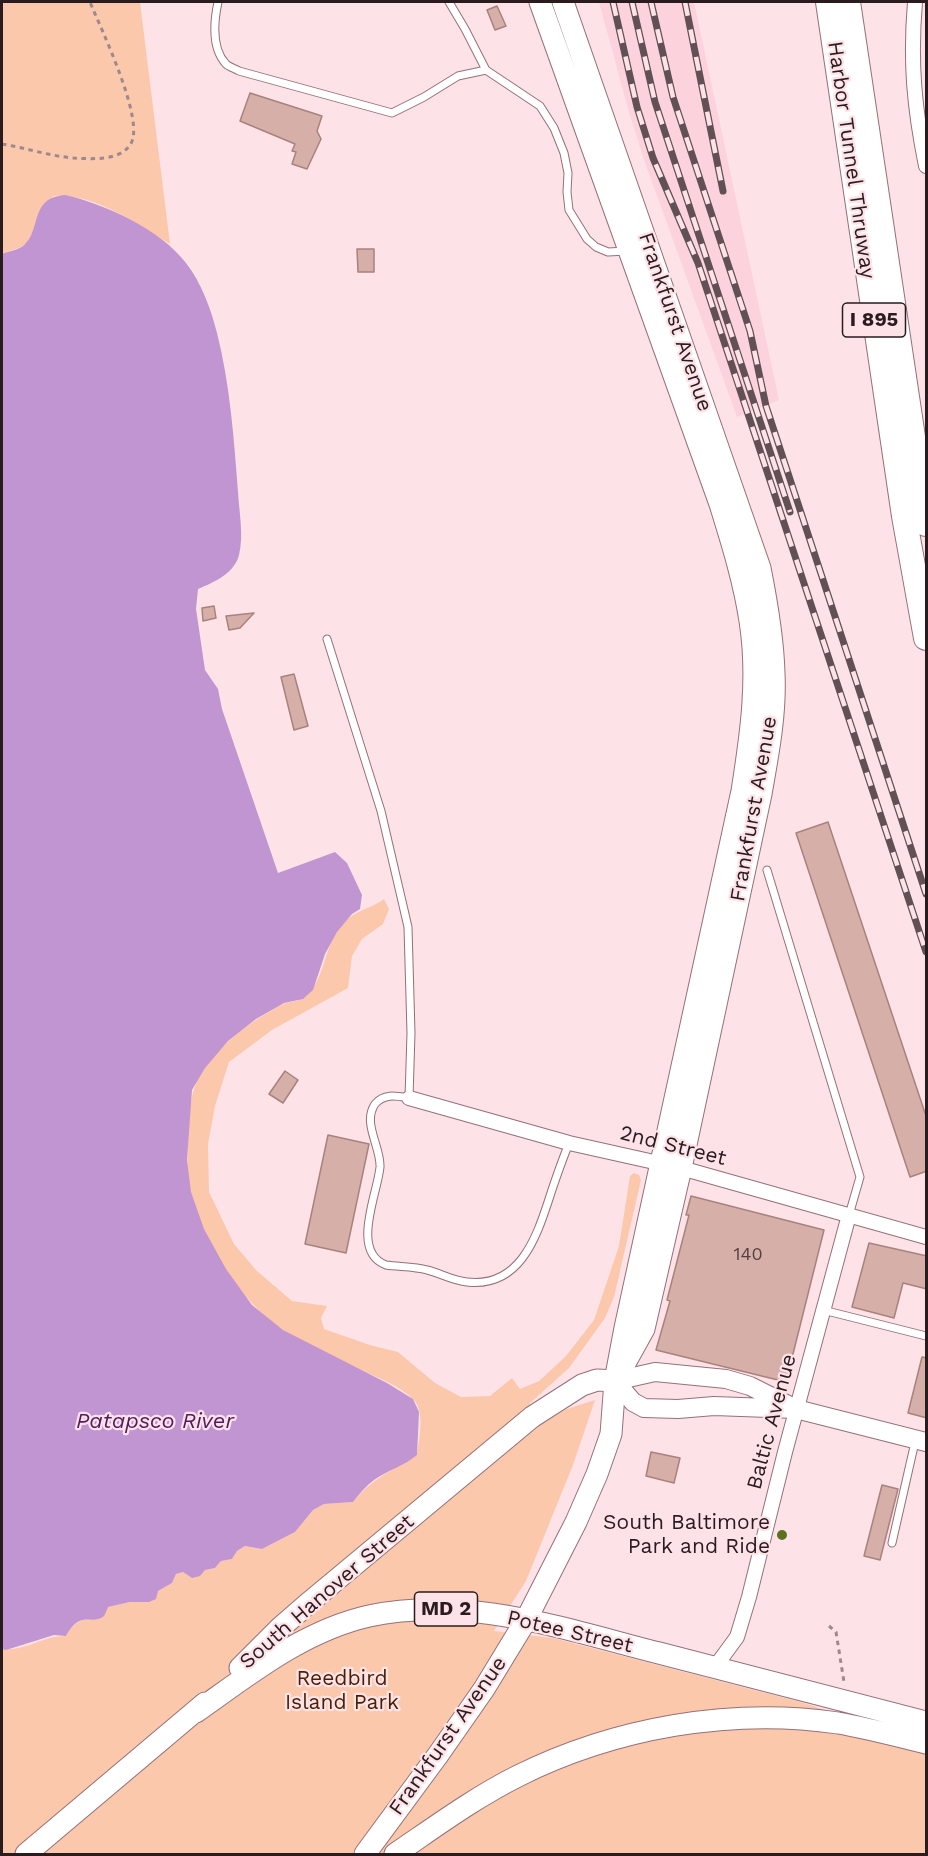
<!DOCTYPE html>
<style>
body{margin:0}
#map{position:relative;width:928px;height:1856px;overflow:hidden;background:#fde3e8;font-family:"Work Sans",sans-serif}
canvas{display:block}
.frame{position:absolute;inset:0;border:3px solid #291b1e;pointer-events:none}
</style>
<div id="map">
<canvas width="928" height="1856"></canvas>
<div class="frame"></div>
</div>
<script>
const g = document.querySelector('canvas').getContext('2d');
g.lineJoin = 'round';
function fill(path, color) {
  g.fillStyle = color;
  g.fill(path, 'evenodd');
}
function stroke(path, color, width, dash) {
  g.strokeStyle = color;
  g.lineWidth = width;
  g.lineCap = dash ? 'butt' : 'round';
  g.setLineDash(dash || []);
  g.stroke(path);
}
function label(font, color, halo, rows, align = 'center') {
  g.font = font + ' "Work Sans",sans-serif';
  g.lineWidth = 4.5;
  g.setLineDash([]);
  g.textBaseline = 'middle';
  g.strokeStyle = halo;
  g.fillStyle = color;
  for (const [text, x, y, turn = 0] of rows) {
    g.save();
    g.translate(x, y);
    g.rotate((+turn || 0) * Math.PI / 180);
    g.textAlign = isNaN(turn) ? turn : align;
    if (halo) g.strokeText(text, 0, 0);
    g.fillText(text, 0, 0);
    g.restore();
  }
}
fill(new Path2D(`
 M599,2H694L779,400L737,417L644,160L628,109Z`), '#fcd3dc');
fill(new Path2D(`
 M2,2H140L170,244C134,223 96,193 53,196L27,242L21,247L2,254Z
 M384,899L389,909L383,924L362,939L352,956L348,988L272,1030L229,1062L215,1106L208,1144L209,1192L234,1244L257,1271L292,1301L327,1306L321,1318L324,1329L370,1345L398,1352L435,1383L461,1397L490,1396L512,1378L520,1389L539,1381L566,1356L594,1320L619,1246L630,1176L634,1173L639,1175L641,1180L614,1297L605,1318L569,1368L529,1404L542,1423L567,1409L595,1400L573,1465L526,1581L494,1631L553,1638L804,1703L926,1743V1854H2V1649C24,1652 44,1635 66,1636C82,1608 97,1629 108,1607L130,1602H149L158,1591L172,1583L176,1574L183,1572L192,1578L205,1570L215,1568L221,1561L232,1559L237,1551L245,1546L262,1549L295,1532L313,1510L324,1504L353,1502C370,1480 394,1469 417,1455C419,1439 426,1410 412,1398C400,1387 383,1380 368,1373C340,1360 309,1347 283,1330C241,1302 203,1242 191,1193C185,1170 188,1147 189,1125C191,1102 191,1088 204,1069C223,1041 252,1021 281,1005C289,1001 299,1002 306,996C323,982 324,951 337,932C353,908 364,913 384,899Z`), '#fcc8ab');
fill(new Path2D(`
 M65,195C105,204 160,229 186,263C201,282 211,309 217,333C230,384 234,439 238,492C239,511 244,536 239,555C234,574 214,582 198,589L196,609L205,670L218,689L222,709L278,873L335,852L347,863L362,895L360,909L352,914L337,932L325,954L313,990L303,999L284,1003L256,1019L228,1041L205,1068L192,1090L187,1160L191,1192L204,1229L226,1269L252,1305L283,1330L387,1383L413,1399L419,1412L417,1455C404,1466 388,1470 374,1480C366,1486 359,1494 353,1502L324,1504L313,1510L295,1532L262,1549L245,1546L237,1551L232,1559L221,1561L215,1568L205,1570L200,1576L192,1578L183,1572L176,1574L172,1583L158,1591L156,1599L149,1602H130L108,1607C108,1608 104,1616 104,1616C92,1626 81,1609 66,1636L54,1635L6,1650L2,1649V254C9,251 19,250 24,245C42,229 29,198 65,195Z`), '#c195d1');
const building = new Path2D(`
 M497,6L506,26L495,30L487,10Z
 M250,93L322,116L317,131L321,139L307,169L292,164L296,152L292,151L295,144L240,121Z
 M357,249H374V272H358Z
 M214,606L216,618L203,621L202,608Z
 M254,613L240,628L229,630L226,616Z
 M294,674L308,726L294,730L281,677Z
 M828,822L927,1119V1171L910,1177L796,833Z
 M285,1071L298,1080L283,1103L269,1094Z
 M328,1135L369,1144L346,1253L305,1244Z
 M691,1196L824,1230L786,1382L656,1350L670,1301L667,1300L689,1215H686Z
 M869,1243L927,1256V1289L903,1283L894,1318L852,1307Z
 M922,1357L927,1358V1418L908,1413Z
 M651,1452L680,1458L674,1483L646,1476Z
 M882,1485L898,1489L880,1560L864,1556Z`);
fill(building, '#d7afa9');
stroke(building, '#a8827c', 1.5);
const lane = new Path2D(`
 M218,2C214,21 211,48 226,64C229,67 236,69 239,71L392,113L424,97L458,76L486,70
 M449,2L465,29L486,70L540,106L554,128L564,153L568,173L567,192L569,210L587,239L596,247L608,252L627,251
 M327,639L381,811L408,927L411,1033L409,1098C397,1096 384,1093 375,1104C362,1123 381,1147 380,1167C378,1192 350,1252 386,1265C399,1267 414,1266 427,1270C440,1273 453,1281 467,1282C519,1288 536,1239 549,1199C555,1180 562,1161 569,1143
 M767,870L860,1177L849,1215
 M823,1310L926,1336
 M892,1543L915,1442`);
const street = new Path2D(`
 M915,2C910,61 914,107 926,166
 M409,1098L569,1143L681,1168L926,1237
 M715,1667L737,1637L749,1597L785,1452L849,1215`);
const secondary = new Path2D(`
 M796,1409L714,1406L678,1409L644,1408L633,1402L615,1381L655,1372L726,1379L750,1386L796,1409L926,1442`);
const primary = new Path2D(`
 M563,2L760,568C767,603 773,637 774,673C776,714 768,754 761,794L681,1168L644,1329L624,1365
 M240,1668L280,1628L311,1601L532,1417L582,1385L597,1380L615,1381
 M196,1712C250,1674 303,1631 369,1616C467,1595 564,1629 659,1653C748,1676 837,1699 926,1722
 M26,1854L205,1703
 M365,1854L438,1755L484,1689L526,1620L576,1522L597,1474L611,1434L615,1381L625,1328L742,791C751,734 759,678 750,621C744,581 732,543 720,504L540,2
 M395,1854C435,1827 474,1798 518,1776C614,1728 731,1707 838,1723C867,1728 897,1736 926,1743`);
const highway = new Path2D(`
 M828,2L904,516L926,638
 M848,2L926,524`);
stroke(lane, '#957078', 9);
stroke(street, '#957078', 16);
stroke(secondary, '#957078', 20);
stroke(primary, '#957078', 23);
stroke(highway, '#957078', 26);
stroke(new Path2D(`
 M2,144C26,148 49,156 74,158C92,159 119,161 130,145C147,123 100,27 90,2
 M829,1626L836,1632L844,1682`), '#9d898d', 3, [4.5, 4.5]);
stroke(lane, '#fff', 7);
stroke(street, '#fff', 14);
stroke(secondary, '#fff', 18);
stroke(primary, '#fff', 21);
stroke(highway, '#fff', 24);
const rail = new Path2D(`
 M613,2L637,107L653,158L698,263L926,952
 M632,2L655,102L790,512
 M651,2L673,97L750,331L766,406L926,894
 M685,2L723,191`);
stroke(rail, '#625154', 7);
stroke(rail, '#fde3e8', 4.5, [14]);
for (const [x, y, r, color] of [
 [782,1535,6,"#5d701e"]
]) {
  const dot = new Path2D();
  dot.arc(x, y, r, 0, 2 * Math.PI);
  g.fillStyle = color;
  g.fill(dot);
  stroke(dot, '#fde3e8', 2);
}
label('18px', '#544041', null, [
 ["140",748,1255]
]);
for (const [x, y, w] of [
 [874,320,63],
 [446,1609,63]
]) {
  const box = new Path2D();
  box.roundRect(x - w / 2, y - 17, w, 34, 4.5);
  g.fillStyle = '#fde3e8';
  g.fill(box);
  stroke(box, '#291b1e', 1.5);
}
label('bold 20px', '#291b1e', null, [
 ["I 895",874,320],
 ["MD 2",446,1609]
]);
label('21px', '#291b1e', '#fde3e8', [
 ["Harbor Tunnel Thruway",851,160,82],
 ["Frankfurst Avenue",675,322,71],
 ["Frankfurst Avenue",754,809,-80],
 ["2nd Street",673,1146,14],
 ["Baltic Avenue",772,1422,-75],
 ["South Hanover Street",327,1592,-41],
 ["Potee Street",570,1632,13],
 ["Frankfurst Avenue",448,1736,-55]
]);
label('21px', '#291b1e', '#fde3e8', [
 ["South Baltimore",770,1523],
 ["Park and Ride",770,1547]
], 'right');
label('21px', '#4a1f00', '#fde3e8', [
 ["Reedbird",342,1679],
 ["Island Park",342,1703]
]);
label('italic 22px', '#511a62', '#fde3e8', [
 ["Patapsco River",155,1422]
]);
</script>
